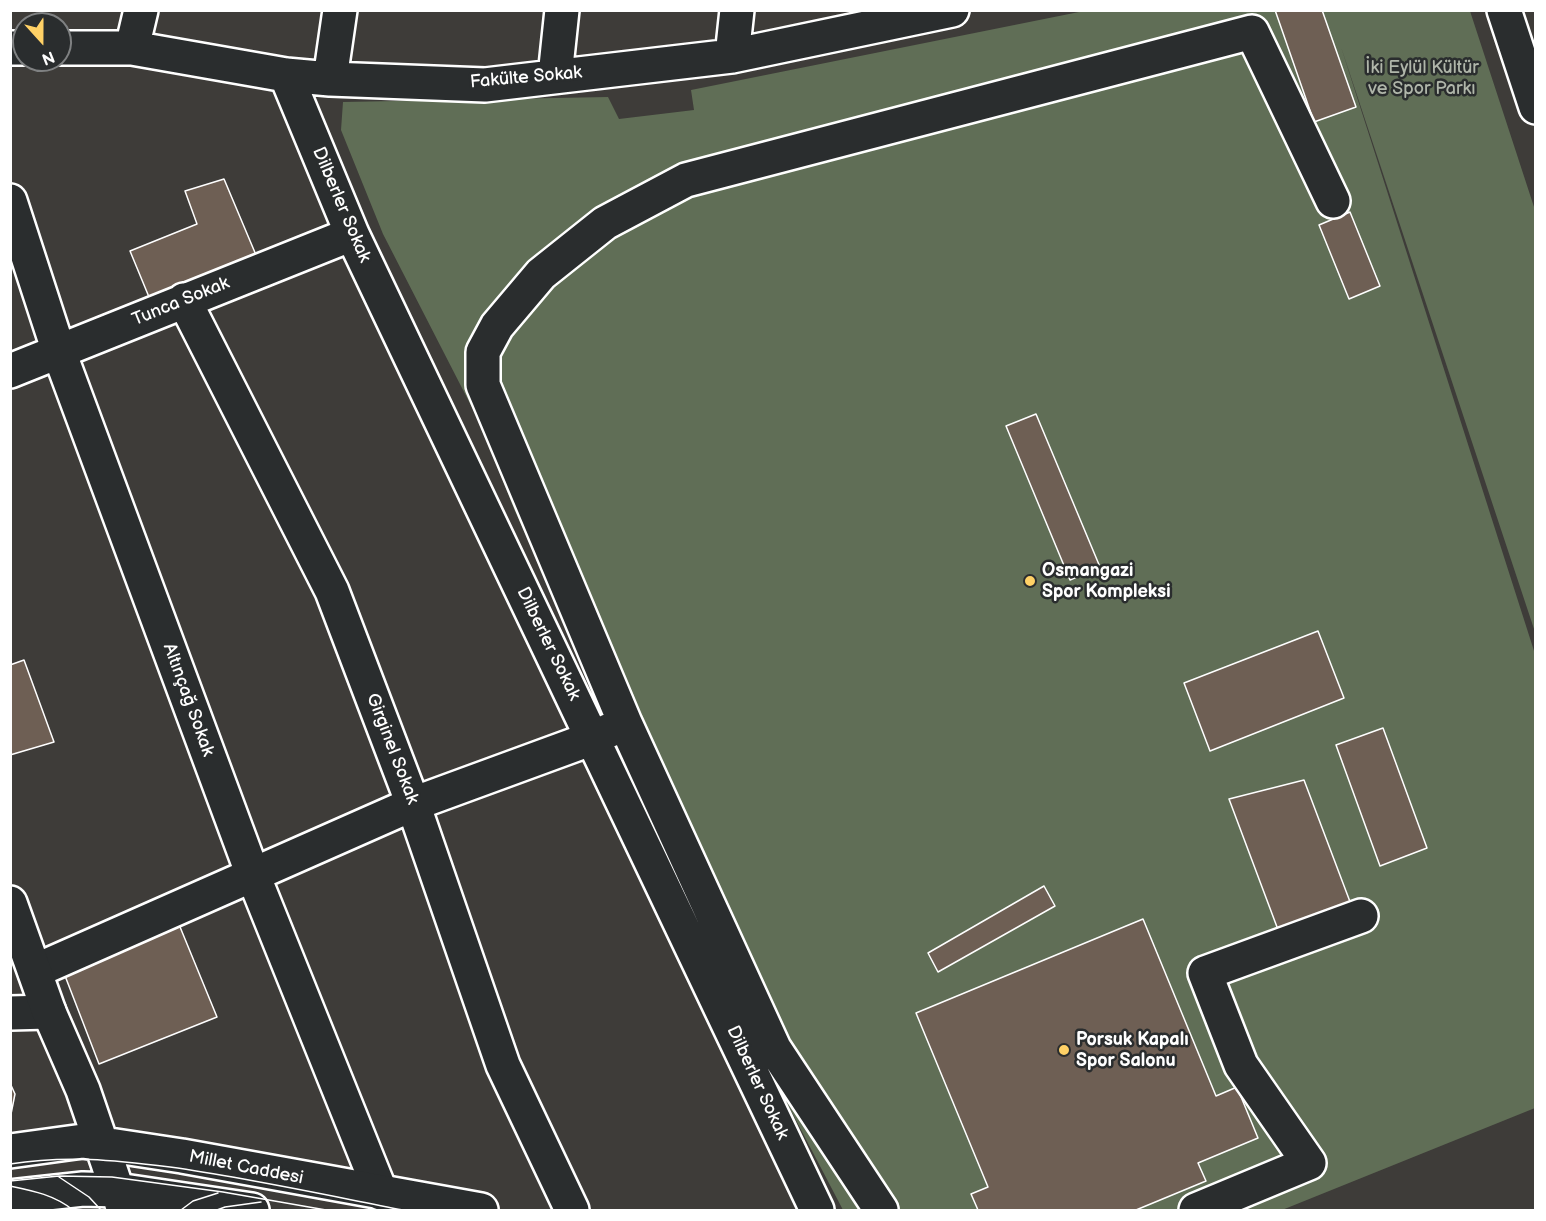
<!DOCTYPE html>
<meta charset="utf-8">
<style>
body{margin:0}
#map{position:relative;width:1546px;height:1221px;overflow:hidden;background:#3e3c39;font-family:"Balsamiq Sans",sans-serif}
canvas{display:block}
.frame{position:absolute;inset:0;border:12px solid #fff;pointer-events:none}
.north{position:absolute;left:12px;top:12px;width:60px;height:60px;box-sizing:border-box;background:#2a2d2e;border:2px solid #7f8182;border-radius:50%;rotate:159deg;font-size:16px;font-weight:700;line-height:24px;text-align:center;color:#fff}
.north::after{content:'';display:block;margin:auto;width:21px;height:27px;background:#ffd166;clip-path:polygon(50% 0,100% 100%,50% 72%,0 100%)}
</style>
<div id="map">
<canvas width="1546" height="1221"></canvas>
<div class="frame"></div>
<div class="north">N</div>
</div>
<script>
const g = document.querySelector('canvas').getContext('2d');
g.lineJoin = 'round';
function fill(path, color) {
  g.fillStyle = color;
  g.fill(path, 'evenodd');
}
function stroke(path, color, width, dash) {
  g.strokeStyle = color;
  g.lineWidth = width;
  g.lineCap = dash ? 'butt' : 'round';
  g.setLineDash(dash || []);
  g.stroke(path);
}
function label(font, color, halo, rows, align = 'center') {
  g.font = font + ' "Balsamiq Sans",sans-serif';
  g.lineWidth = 5;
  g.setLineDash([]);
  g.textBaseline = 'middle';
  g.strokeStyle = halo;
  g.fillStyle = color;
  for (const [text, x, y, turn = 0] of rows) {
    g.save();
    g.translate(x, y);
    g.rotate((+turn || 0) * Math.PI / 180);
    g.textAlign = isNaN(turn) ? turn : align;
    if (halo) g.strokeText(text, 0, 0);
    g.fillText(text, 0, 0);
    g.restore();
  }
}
fill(new Path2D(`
 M1084,11H1470L1535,210V632L1341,47L1535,654V1108L1282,1210H843L765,1061L514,509L482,427L383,234L341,130L343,102L608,97L619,119L694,110L691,90Z`), '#606e56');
const building = new Path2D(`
 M1275,10H1322L1356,107L1314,122Z
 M224,179L256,255L149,297L130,251L197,224L185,191Z
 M1350,212L1380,286L1349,299L1319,225Z
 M1036,414L1100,567L1070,580L1006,426Z
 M1318,631L1344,698L1210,751L1184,683Z
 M24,660L54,742L10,755V665Z
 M1383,728L1427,848L1380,866L1336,745Z
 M1304,780L1352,907L1280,935L1229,799Z
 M1044,886L1055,906L938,972L928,953Z
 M1143,919L1216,1096L1237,1087L1258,1138L1198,1163L1206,1181L1136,1210H978L971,1194L988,1187L916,1013Z
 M178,922L217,1017L99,1064L62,968Z
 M10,1083L15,1094L10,1119Z`);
fill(building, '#6e5f54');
stroke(building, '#fff', 1.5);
const minor = new Path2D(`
 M1504,10L1536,107
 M10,48H24
 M60,48H132L286,75L330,79L485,85L732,56L952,10
 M132,48L141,10
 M732,56L737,10
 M286,75L352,234L817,1210
 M555,76L562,10
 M330,79L340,10
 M10,201L59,352L253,875L381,1193
 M184,300L332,591L413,804L503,1065L572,1210
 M10,371L352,234
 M625,723L774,1048L881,1210
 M35,971L413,804L593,738L625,723L483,385V352L497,326L541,274L605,223L686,180L1252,32L1333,201
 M10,1013L49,1012
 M1196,1210L1309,1163L1241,1065L1205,973L1361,916`);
const major = new Path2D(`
 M10,903L49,1012L83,1090L124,1210
 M10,1151L83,1141L182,1156L481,1210
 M10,1197L83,1189L117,1190L252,1210`);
stroke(minor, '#fff', 38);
stroke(major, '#fff', 38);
stroke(minor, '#2a2d2e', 33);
stroke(major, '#2a2d2e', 33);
stroke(new Path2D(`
 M10,1164C66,1155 114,1160 170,1167C248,1178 326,1195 403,1210
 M59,1177L89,1197L101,1210
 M10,1181L59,1176L112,1177L223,1192L326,1210
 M10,1186C34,1191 54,1195 73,1210
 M181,1210L193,1201L218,1193
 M217,1210L225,1207L261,1202`), '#fff', 1.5);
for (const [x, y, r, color] of [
 [1030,581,6,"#ffd166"],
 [1064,1050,6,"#ffd166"]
]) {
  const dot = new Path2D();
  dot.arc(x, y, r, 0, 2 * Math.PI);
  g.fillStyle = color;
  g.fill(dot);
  stroke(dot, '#2a2d2e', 2);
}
label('18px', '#b0b6aa', '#2a2d2e', [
 ["İki Eylül Kültür",1422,68],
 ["ve Spor Parkı",1422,89]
]);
label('18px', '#fff', '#2a2d2e', [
 ["Fakülte Sokak",526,78,-5],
 ["Dilberler Sokak",341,205,67],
 ["Tunca Sokak",181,302,-22],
 ["Dilberler Sokak",548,644,64],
 ["Altınçağ Sokak",188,700,70],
 ["Girginel Sokak",392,749,69],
 ["Dilberler Sokak",757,1083,65],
 ["Millet Caddesi",246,1168,11]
]);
label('bold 18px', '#fff', '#2a2d2e', [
 ["Osmangazi",1042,571],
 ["Spor Kompleksi",1042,592],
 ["Porsuk Kapalı",1076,1040],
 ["Spor Salonu",1076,1061]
], 'left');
</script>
